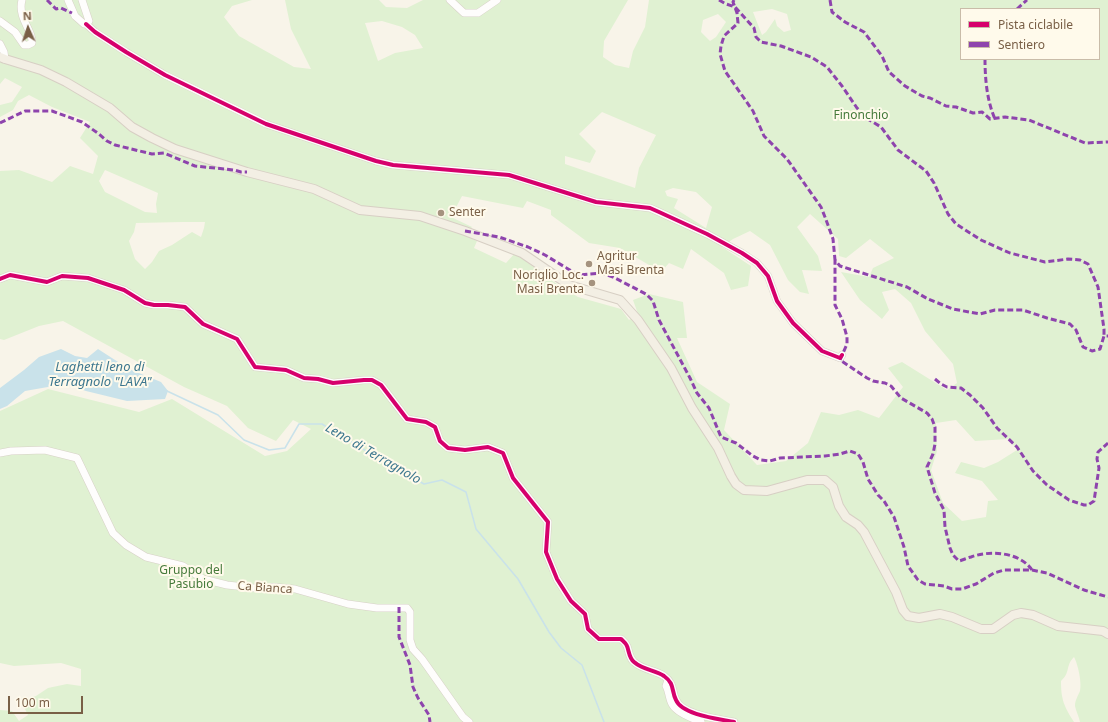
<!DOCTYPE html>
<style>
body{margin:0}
#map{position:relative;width:1108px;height:722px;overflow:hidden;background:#f8f4e9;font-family:"Noto Sans",sans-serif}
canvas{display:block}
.legend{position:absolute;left:960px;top:8px;width:140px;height:52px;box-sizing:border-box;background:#fffaeb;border:1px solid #c9bca9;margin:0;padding:5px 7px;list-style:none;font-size:12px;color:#795f46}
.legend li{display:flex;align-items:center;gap:8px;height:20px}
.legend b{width:20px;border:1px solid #c9bca9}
.north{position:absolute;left:8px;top:8px;width:40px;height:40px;-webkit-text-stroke:3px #fffaeb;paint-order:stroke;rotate:357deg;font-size:11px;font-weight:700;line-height:16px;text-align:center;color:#795f46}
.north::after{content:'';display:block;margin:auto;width:14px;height:18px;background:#795f46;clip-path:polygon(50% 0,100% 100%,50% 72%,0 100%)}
.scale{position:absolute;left:8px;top:696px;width:75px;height:18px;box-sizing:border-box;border:2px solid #795f46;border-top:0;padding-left:5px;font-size:12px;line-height:14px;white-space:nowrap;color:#795f46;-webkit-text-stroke:3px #fffaeb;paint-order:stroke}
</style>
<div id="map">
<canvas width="1108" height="722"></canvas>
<ul class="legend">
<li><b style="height:5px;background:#d6006c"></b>Pista ciclabile</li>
<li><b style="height:5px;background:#8e44ad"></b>Sentiero</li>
</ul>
<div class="north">N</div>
<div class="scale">100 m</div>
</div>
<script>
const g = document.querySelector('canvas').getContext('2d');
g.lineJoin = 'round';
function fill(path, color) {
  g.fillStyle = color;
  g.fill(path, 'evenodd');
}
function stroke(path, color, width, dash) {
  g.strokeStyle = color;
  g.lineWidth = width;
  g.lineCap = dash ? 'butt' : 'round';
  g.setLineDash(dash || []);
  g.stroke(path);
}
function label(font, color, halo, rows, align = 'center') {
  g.font = font + ' "Noto Sans",sans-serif';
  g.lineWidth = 4;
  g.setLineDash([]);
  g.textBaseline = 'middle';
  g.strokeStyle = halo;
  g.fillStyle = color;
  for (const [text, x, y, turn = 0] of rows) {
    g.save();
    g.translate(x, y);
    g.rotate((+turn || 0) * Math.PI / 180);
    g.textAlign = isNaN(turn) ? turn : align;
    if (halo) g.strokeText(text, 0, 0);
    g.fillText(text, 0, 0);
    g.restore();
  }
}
fill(new Path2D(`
 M0,0H252L232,6L224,17L239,36L294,67L311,69L291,29L285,0H379L386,7L407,8L423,0H628L604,41L603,57L615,65L629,68L633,51L645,27L649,0H1108V722H1080C1079,717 1076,711 1075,706C1075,700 1078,696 1080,691C1082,683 1078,664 1074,657C1065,666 1071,672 1061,681C1061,700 1064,706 1074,722H0V710L12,711L19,721L28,715L21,701L36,696L48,688L67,684L81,686V669L61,663L14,666L0,663V411L48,389L139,412L172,399L265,456L287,451L311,429L293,420L276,441L248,428L227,406L184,387L63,321L39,326L4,340L0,339V171L19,170L52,182L70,166L93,174L98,156L80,138L90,122L52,107L29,95L18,101L13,110L0,117V105L12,102L22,87L5,78L0,84ZM772,9L787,14L791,30L784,32L777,26L775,19L766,32L762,35L753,12ZM961,9H1099V59H961ZM718,14L726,22L716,37L710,41L701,32L703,20ZM382,21L402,27L415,35L423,48L395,53L378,61L365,23ZM602,112L656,135L639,168L635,188L565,164V156L590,163L596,151L579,134ZM105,170L158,193L156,204L157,213L145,212L105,192L99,181ZM673,188L696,192L712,207L706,228L674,208L678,199L667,196L665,191ZM462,196L523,208L527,201L551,210V215L589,243L620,248L661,272L669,263L683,269L691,249L724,273L731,290L748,286L751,266L722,247L733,239L750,231L770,245L788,280L800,292L809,294L802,270L822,271L818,256L797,227L810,214L838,239L839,256L846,258L870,239L894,258L873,268L869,277L841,272L860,300L882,319L889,310L882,292L895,289L911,303L925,331L953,364L957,383L947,390L902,362L888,368L903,387L879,418L858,410L839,415L821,412L808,443L786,461L757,465L724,430L730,404L697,382L677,338H687L683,302L649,294L633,300L638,314L629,320L621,309L578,297L554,282L515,253L506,263L474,248L477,241L466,236L472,227L451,217ZM183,222H205L204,228L201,237L192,232L172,245L159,251L152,262L145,269L135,259L129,241L134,232L136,223ZM956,420L975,441L1009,439L1017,450L998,462L984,468L961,462L955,473L982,481L998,500L988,501L986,517L962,521L943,503L931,470L937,451L936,423Z`), '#e0f1d2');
fill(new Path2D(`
 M61,349L75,356L87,358L98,349L129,369L161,382L168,391L165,399L127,401L86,391L65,384L25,391L7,406L0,409V388L24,370L39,357Z`), '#c9e2ea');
stroke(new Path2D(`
 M167,391L218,415L244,440L269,450L285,448L299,424H322L386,463L424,484L442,480L466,492L476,529L518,579L549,632L561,648L582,665L604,722`), '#c9e2ea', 1.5);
const minor = new Path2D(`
 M68,0L75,16L84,24H86L89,21L82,0
 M450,0L464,13H478L497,0
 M0,21L15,32L24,45H28L32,43C34,32 17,18 22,0
 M86,24L95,32L126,52L165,75L266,124L376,161L393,165L509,175L596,202L650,208L659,212L707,234L742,253L757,263L768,276L777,301L793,323L822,351L840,358L842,355
 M0,44L4,52L5,59
 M0,279L10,275L47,282L62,276L88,278L124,290L145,303L154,305H168L185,307L203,324L237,339L255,367L286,370L304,378L318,379L333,383L364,380H372L381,385L407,419L426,422L435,427L440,441L448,448L465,450L488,447L503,453L513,478L548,522L546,552L557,579L571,601L585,614L588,629L599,639H621C623,641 626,643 627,646C629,651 629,658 634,662C643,670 655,670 664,676C675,684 671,690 676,700C682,715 720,719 734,722
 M0,453L11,451L45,450L77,458L113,533L126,545L146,557L183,566L203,579L227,585L254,588L274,587L295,589L348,604L377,608H407L410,612V640L413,649L422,659L463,717L469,722
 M668,680L666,686C669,691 669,699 672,704C677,713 692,718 701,722`);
const major = new Path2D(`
 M0,57L5,59L41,70L66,82L110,108L132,127L152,138L175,149L247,172L314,189L360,210L420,216L465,231L522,253L569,285L620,300L638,320L671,368L692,408L718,448L731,476L736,484L744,490L767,491L807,480H825L833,487L839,506L846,517L858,525L864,532L896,592L903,610L908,616L919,618L940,614L952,617L981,629H993L1013,615L1021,613L1033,615L1058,626L1103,631L1108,634`);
stroke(minor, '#d7d1c7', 8);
stroke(major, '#d7cfc4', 10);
stroke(minor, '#fefdfc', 7);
stroke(major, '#f3efe4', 8);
stroke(new Path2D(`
 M47,0L56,9L61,8L72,13
 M719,0L726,4L735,7L754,28L756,37L761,42L781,46L811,57L827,67L842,86L857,108L866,118L881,127L898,150L926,171L934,183L948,214L956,224L981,240L1010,253L1045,262L1068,259L1080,260L1088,264L1098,287L1104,329V336
 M734,0L733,2L737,13L738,23L724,36L721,46L720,54L725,71L753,111L764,136L787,159L821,207L825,217L833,239L835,260
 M830,0L832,12L845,22L864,32L882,56L889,72L905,86L922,96L930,98L946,106L956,107L973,113L982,112L990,119L1005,117L1029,120L1085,143L1108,142
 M1017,9L1027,0
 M985,59C985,79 987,101 995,119
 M0,123L25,111H52L82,122L99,134L107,141L115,145L152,154L164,153L195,166L234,170L241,172H247
 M465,231L499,237L528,247L545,255L578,275L601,273L613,277L646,294L653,301L659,320L690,378L697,393L709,408L721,437L736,443L753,456L761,460L770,461L780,458L825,456L840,454L850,451L858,454L863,462L868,479L878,495L884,501L894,517L904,547L908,566L918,580L925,584L944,586L952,589H962L976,584L994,573L1004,570H1032L1047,573L1084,590L1108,597
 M935,379L941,384L947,387L961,388L970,395L983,408L997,428L1017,447L1033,471L1047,485L1069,500L1084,505H1088L1094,501L1099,468L1097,459L1098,452L1108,443
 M1032,570C1020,552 990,550 971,557C967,558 963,560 959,561L953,555L950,548L945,527L944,510L935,493L927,467L933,454L935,444V427L932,419L927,413L901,398L891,386L885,383L873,381L867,378L840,360L847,344V337L842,319L835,305V260L840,266L907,287L928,299L953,309L980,314L995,310H1023L1047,318L1070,324L1076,330L1083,347L1092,351L1100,349L1104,336H1108
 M399,607V637L410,665L413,687L418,698L429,715L430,722`), '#8e44ad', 3, [6, 3]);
stroke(new Path2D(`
 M86,24L95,32L126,52L165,75L266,124L376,161L393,165L509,175L596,202L650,208L659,212L707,234L742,253L757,263L768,276L777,301L793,323L822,351L840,358L842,355
 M0,279L10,275L47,282L62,276L88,278L124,290L145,303L154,305H168L185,307L203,324L237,339L255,367L286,370L304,378L318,379L333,383L364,380H372L381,385L407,419L426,422L435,427L440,441L448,448L465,450L488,447L503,453L513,478L548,522L546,552L557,579L571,601L585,614L588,629L599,639H621C623,641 626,643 627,646C629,651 629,658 634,662C643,670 655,670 664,676C675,684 671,690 676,700C682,715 720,719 734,722`), '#d6006c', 4);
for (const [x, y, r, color] of [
 [441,213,4,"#a5937f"],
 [589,264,4,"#a5937f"],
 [592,283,4,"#a5937f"]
]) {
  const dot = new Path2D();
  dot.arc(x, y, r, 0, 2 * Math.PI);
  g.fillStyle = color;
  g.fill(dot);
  stroke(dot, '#fffaeb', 1.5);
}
label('12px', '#457a3a', '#fffaeb', [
 ["Finonchio",861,116],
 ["Gruppo del",191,571],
 ["Pasubio",191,585]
]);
label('12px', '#795f46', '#fffaeb', [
 ["Senter",449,213],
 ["Agritur",597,257],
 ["Masi Brenta",597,271],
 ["Noriglio Loc.",584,276,"right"],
 ["Masi Brenta",584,290,"right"]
], 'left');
label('12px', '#795f46', '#fffaeb', [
 ["Ca Bianca",265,588,4]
]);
label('italic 13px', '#3d778f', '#fffaeb', [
 ["Laghetti leno di",100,367],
 ["Terragnolo \"LAVA\"",100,382],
 ["Leno di Terragnolo",373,454,30]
]);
</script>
